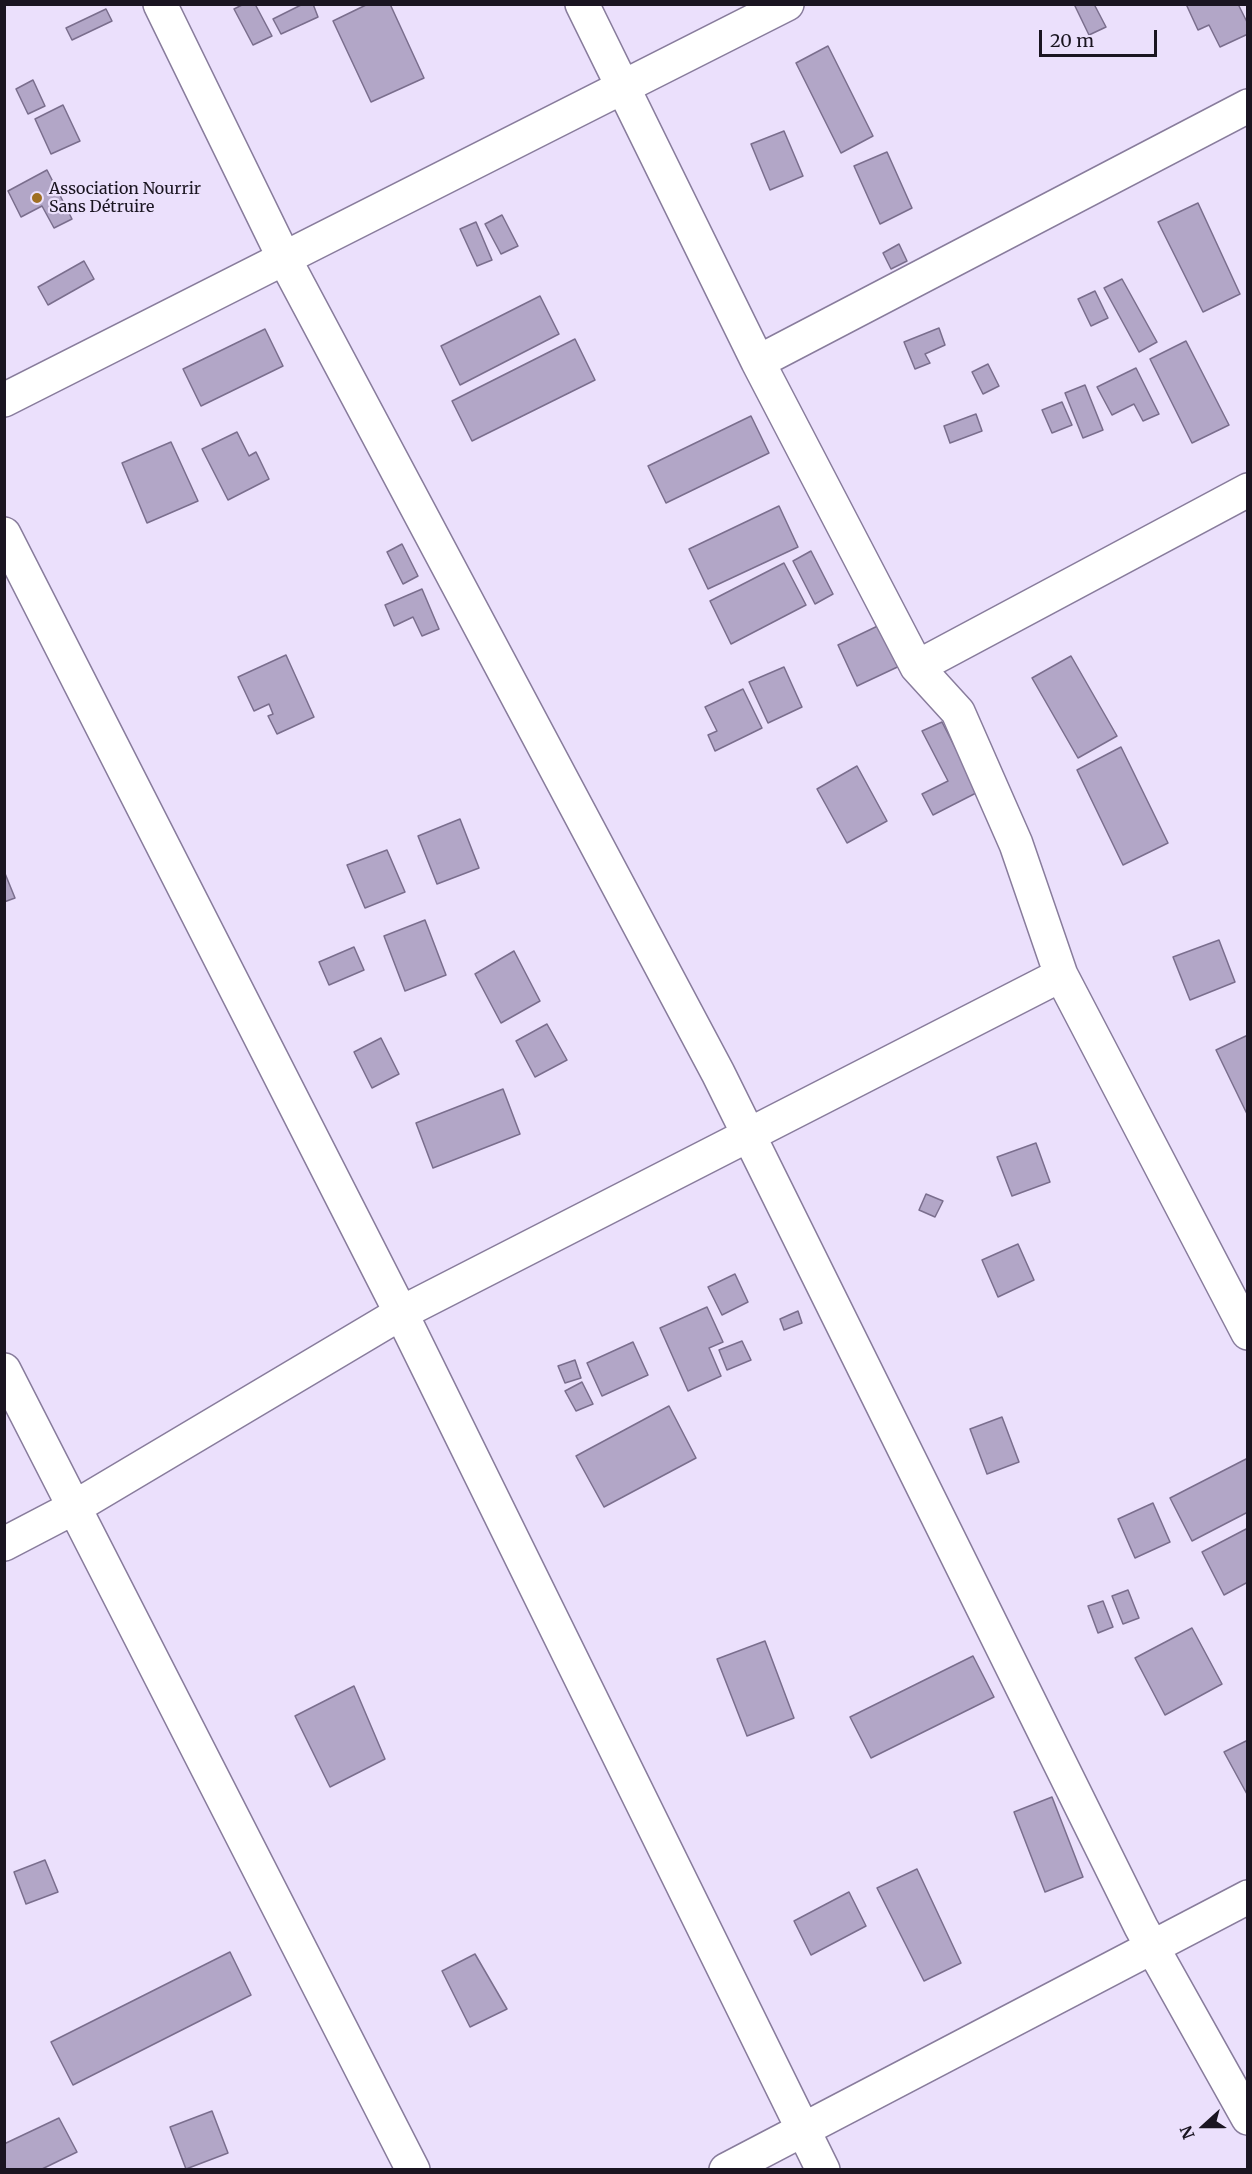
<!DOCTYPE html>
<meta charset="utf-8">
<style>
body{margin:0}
#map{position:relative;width:1252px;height:2174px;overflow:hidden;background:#ebe0fc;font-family:Merriweather,serif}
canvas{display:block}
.frame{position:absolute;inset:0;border:6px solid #1a1521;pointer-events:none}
.north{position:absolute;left:1174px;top:2096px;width:60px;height:60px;-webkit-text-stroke:4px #ebe0fc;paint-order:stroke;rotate:249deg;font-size:16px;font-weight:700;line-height:24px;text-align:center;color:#1a1521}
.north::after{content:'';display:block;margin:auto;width:21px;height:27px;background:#1a1521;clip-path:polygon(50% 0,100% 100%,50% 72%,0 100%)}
.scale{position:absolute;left:1039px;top:30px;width:118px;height:27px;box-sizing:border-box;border:3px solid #1a1521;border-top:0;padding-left:8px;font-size:18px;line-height:21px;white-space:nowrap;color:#1a1521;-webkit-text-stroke:4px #ebe0fc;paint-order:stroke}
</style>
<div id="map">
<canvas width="1252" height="2174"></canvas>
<div class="frame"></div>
<div class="north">N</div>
<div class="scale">20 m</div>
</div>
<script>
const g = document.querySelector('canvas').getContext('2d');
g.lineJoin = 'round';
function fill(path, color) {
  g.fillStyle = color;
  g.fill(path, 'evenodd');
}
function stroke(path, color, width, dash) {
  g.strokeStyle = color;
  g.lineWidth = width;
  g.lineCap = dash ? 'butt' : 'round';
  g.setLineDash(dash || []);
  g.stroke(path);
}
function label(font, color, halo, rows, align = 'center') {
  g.font = font + ' Merriweather,serif';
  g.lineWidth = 4.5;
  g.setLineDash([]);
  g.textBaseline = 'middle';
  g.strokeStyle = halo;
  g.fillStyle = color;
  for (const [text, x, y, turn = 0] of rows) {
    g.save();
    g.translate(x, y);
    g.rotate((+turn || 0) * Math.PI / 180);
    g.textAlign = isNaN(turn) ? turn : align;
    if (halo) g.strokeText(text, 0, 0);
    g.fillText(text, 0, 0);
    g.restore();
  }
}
const building = new Path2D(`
 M244,4H255L272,36L253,45L234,9Z
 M303,4H313L318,17L281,34L273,19Z
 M368,4H390L424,78L371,102L333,21Z
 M1074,4H1094L1106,27L1089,35Z
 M1186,4H1238L1248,24V34L1220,47L1209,25L1198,30Z
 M106,9L112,21L72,40L66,28Z
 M828,46L873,136L841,153L796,63Z
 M33,80L45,106L28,114L16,89Z
 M63,105L80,141L51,154L35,119Z
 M784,131L803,176L770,190L751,144Z
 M887,152L912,208L880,224L854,166Z
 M47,170L72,219L54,228L42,206L21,217L8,191Z
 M1198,203L1240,294L1203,312L1158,222Z
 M502,215L518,246L501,254L485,224Z
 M476,222L492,260L477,266L460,229Z
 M899,244L907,261L891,269L883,253Z
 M84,261L94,279L48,305L38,287Z
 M1122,279L1157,342L1139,352L1104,288Z
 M1095,291L1108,318L1091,326L1078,299Z
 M540,296L559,334L460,385L441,346Z
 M939,328L945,345L925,354L930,363L915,369L904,342Z
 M265,329L283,366L201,406L183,369Z
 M575,339L595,380L472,441L452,401Z
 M1186,341L1229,425L1192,443L1150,359Z
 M988,364L999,386L983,394L972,372Z
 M1136,368L1159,414L1143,421L1134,404L1112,415L1097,387Z
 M1085,385L1103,430L1083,438L1065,393Z
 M1062,402L1072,425L1052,433L1042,410Z
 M976,414L982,431L950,443L944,426Z
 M751,416L769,453L666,503L648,466Z
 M237,432L249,456L256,452L269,479L228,500L202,449Z
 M171,442L198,501L147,523L122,463Z
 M779,506L798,547L708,589L689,549Z
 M402,544L418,576L403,584L387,552Z
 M811,551L833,594L815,604L793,561Z
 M784,563L806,605L731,644L710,601Z
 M422,589L439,629L422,636L413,617L394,626L385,605Z
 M886,622L906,663L857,686L838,645Z
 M286,655L314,717L277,734L268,716L273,714L269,704L254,711L238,677Z
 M1071,656L1117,736L1078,758L1032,678Z
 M784,667L802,707L768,723L749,682Z
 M743,689L762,728L715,751L708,735L717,731L705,707Z
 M942,722L978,792L933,815L922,794L948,781L922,731Z
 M1121,747L1168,843L1123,865L1077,770Z
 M857,766L887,821L847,843L817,789Z
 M460,819L479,868L437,884L418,836Z
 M387,850L405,892L365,908L347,865Z
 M4,871L15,898L4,902Z
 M425,920L446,975L405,991L384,936Z
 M1219,940L1235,982L1190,1000L1173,957Z
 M354,947L364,970L329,985L319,962Z
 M514,951L540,1001L501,1023L475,974Z
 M547,1024L567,1060L535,1077L516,1041Z
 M1248,1035V1116L1216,1050Z
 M381,1038L399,1074L372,1088L354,1052Z
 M503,1089L520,1134L433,1168L416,1123Z
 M1036,1143L1050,1182L1012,1196L997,1157Z
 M926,1194L943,1201L935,1217L919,1210Z
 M1018,1244L1034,1280L998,1297L982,1260Z
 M735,1274L748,1302L722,1315L708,1287Z
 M707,1307L723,1342L709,1348L721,1376L688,1391L660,1328Z
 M798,1311L802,1323L784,1330L780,1319Z
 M742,1341L751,1360L727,1370L719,1350Z
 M633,1342L648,1375L602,1396L587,1363Z
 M575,1360L581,1378L565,1383L558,1366Z
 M582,1382L593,1404L576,1411L565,1391Z
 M669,1406L696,1458L604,1507L576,1456Z
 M1002,1417L1019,1462L987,1474L970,1429Z
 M1248,1458V1512L1192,1541L1170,1498Z
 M1153,1503L1170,1542L1135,1558L1118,1519Z
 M1248,1528V1582L1224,1595L1202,1552Z
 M1128,1590L1139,1618L1123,1624L1112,1596Z
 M1103,1601L1113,1627L1098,1633L1088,1606Z
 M1192,1628L1222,1684L1165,1715L1135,1658Z
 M765,1641L794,1718L747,1736L717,1659Z
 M973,1656L994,1697L871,1758L850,1717Z
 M354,1686L385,1759L330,1787L295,1716Z
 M1248,1740V1796L1224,1752Z
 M1052,1797L1083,1877L1045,1892L1014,1812Z
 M45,1860L58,1892L26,1904L14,1872Z
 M917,1869L961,1963L924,1981L877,1888Z
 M849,1892L866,1926L811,1955L794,1921Z
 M230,1952L251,1995L73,2085L51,2042Z
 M475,1954L507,2009L470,2027L442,1971Z
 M212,2111L228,2153L186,2169L170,2127Z
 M59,2118L77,2152L40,2170H4V2144Z`);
fill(building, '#b2a6c7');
stroke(building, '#7a6e8d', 1.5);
const minor = new Path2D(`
 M160,4L284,258L718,1073L1141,1927L1248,2118
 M582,4L758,362L917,667L958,712L1016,844L1061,975L1248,1333
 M758,362L1248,106
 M4,400L787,4
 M4,534L401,1313L823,2170
 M917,667L1248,490
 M4,1370L413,2170
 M4,1544L75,1507L401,1313L1061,975
 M726,2170L1248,1897`);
stroke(minor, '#887c9c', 36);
stroke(minor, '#fff', 33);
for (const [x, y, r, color] of [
 [37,198,6,"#9f6f22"]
]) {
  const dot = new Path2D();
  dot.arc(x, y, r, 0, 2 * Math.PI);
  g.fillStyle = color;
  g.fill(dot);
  stroke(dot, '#ebe0fc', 2);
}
label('16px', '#1a1521', '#ebe0fc', [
 ["Association Nourrir",49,189],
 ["Sans Détruire",49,207]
], 'left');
</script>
